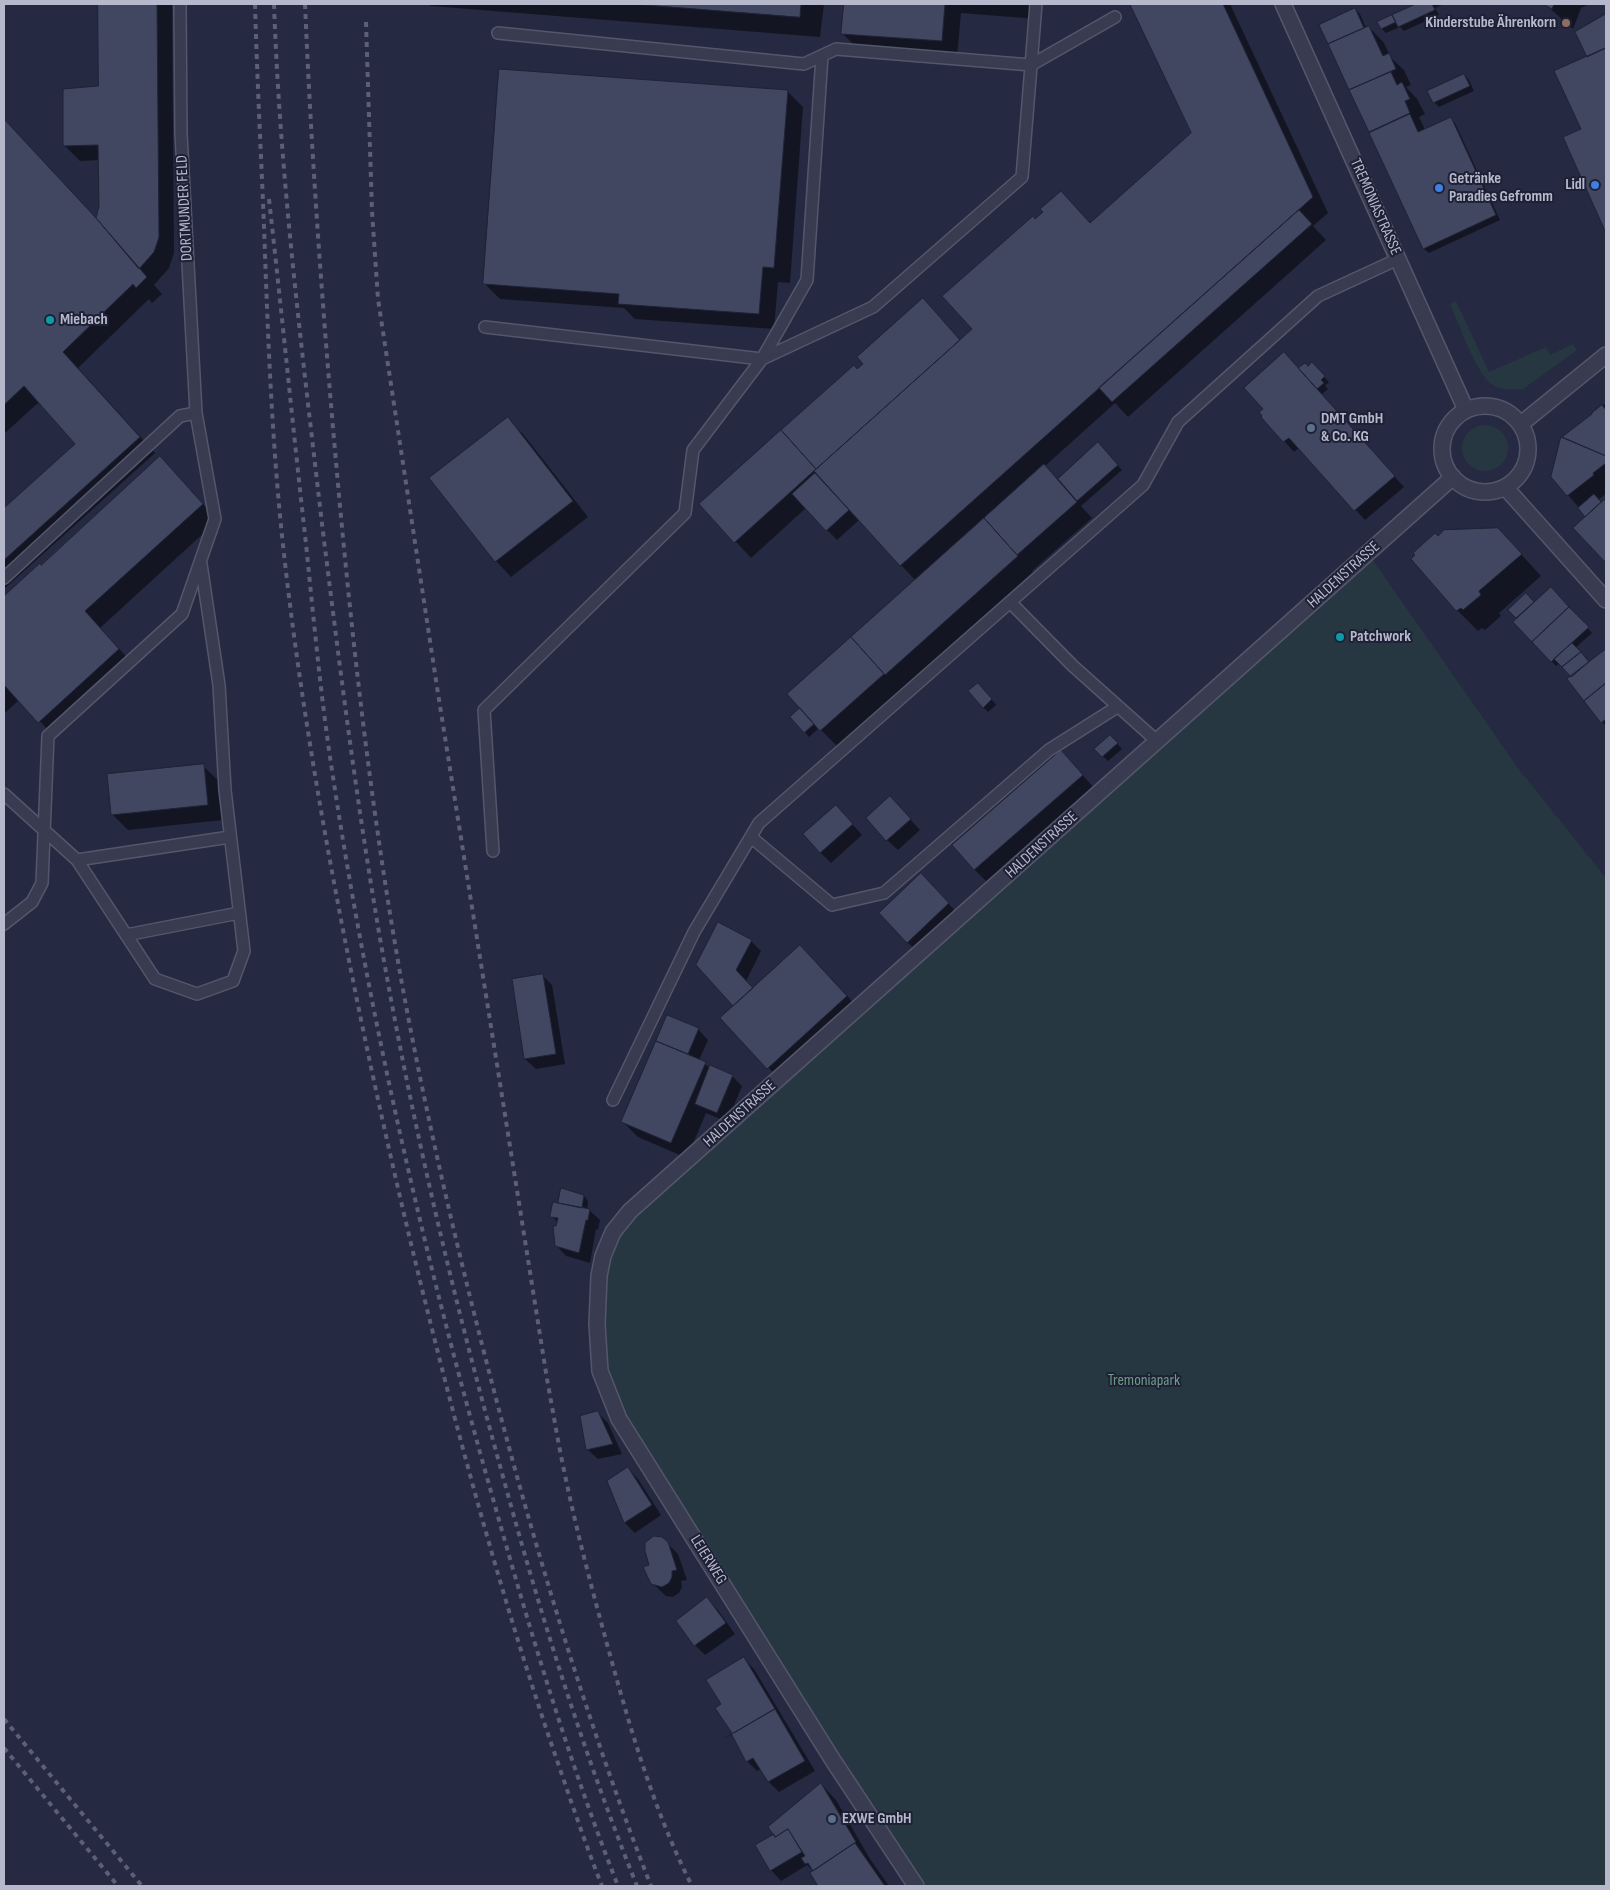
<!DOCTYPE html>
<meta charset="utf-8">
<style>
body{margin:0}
#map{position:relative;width:1610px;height:1890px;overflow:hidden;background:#252941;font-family:"Sofia Sans Condensed",sans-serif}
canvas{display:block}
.frame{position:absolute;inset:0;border:5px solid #b6b8cb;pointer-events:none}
</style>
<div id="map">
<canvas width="1610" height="1890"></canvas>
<div class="frame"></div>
</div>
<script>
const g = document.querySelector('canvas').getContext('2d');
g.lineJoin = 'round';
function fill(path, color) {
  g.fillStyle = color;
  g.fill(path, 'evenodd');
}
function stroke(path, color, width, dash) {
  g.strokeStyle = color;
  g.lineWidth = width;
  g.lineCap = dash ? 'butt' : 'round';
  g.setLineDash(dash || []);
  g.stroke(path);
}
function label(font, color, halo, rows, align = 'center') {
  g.font = font + ' "Sofia Sans Condensed",sans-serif';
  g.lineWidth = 4;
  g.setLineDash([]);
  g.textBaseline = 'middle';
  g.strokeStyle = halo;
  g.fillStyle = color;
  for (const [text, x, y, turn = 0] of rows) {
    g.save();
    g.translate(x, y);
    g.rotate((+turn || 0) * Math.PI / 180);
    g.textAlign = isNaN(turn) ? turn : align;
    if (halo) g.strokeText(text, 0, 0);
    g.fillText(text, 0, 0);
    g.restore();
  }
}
fill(new Path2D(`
 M1456,301L1489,372L1546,347L1550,355L1573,344L1577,350L1523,389C1512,390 1499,390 1490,383C1476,372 1458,322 1450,304Z
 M1462 448a23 23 0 1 1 46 0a23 23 0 1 1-46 0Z
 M1372,559L1518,768L1606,878V1886H921L622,1416L602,1367L600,1319L607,1262L618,1235L635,1215Z`), '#273741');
fill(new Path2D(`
 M100,4H172L174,253L169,268L154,285L162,294L152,303L149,299L78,368L155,453L4,589V509L76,444L39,402L4,434V120L97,220L100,206L99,160L80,161L64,145L99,87Z
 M428,4H824L820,37L431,6Z
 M843,4H1015L1018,5V4H1039L1037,19L961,13L957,56L858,49L842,33L845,4Z
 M1132,4H1230L1328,213L1313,226L1326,240L1128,417L1115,403L1045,466L1058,480L1098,444L1103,449L1122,470L1081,506L1092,518L1032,571L1033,572L837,746L819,728L809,737L805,732L802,709L789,694L916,581L859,520L837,540L806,508L751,558L701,504L857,371L923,300L961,341L974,330L1035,220L1091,225L1193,134Z
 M1414,4H1444L1435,8L1439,15L1404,31L1400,27L1386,33L1382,29L1379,22L1416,5Z
 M1545,4H1589L1581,8L1573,29Z
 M1355,9L1360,14L1366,28L1369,27L1384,43L1391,58L1404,70L1411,85L1406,87L1417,99L1425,114L1419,117L1425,130L1450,118L1455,123L1500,220L1429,253L1424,249L1321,25Z
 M1606,15V230L1564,138L1582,129L1589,57L1577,32Z
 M1464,75L1469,80L1474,91L1439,107L1434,102Z
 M787,91L803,107L790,283L778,282L774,329L635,319L624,308L500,299L484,283Z
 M1312,364L1329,382L1325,386L1328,389L1321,395L1404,487L1365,520L1299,448L1294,452L1263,417L1299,369L1308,368Z
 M1606,403V494L1598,500L1601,504L1604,501L1606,504V561L1575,528L1587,517L1568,495V441L1564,437Z
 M507,419L523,434L588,517L511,577L496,561Z
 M160,458L218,520L100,628L134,665L55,737L19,700L4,714V597L40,565L41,566Z
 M1498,529L1541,576L1499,613L1501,616L1485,630L1482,628L1478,631L1457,610L1413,559L1438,537Z
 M1551,588L1592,633L1575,648L1589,663L1606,650V727L1572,677L1560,663L1556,666L1515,622L1518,618L1510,610L1526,595L1534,604Z
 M983,689L996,705L988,712L983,707Z
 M1110,736L1122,749L1108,761L1096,749Z
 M203,766L219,781L223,820L128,830L112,814Z
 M1076,768L1097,791L990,885L974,869Z
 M900,808L920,830L898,850L887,840Z
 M846,817L862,835L831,863L820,852Z
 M931,885L958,914L918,952L907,942Z
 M751,941L761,951L746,981L753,989L816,962L862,1012L784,1084L722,1018L735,1006L697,965Z
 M542,975L552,985L565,1064L536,1069L525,1059Z
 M668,1016L698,1029L708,1040L699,1060L710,1068L732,1076L742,1086L727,1122L706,1113L687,1158L638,1137L623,1122Z
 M584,1196L588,1201L587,1210H589L600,1220L598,1230L596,1229L590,1263L566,1256L556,1245L558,1223L552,1216L562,1205Z
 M598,1413L608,1423L622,1454L598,1459L587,1449Z
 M628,1468L638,1479L661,1515L635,1533L625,1523L609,1481Z
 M667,1543L678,1554L687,1580L681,1581L682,1587L679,1593L673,1597L666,1596L649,1580L645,1568L650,1566Z
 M707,1599L717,1609L735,1634L705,1655L695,1645L677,1621Z
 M744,1659L754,1669L815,1771L779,1792L769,1782L761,1769L757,1771L747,1761L723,1705Z
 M821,1784L836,1800L870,1859L889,1886H820L811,1874L814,1872L807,1865L781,1881L771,1870L775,1834Z`), '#0007');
const building = new Path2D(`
 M98,4H157L159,237L154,252L139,269L96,218L99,206L98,145L63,146V89L98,86Z
 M633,4H801L800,17Z
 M844,4H945L942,41L841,34Z
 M1130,4H1223L1313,197L900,566L814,471L972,329L942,296L1033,216L1035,219L1043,212L1040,209L1061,191L1090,223L1191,133Z
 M1416,4H1432L1435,10L1398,27L1392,15Z
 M1544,4H1554L1552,9Z
 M1355,8L1364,28L1328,44L1319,25Z
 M1606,14V48L1587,57L1575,32Z
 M1392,15L1396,22L1381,29L1377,22Z
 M1369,26L1383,56L1389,53L1396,69L1349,90L1328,44Z
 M1606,48V233L1563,137L1581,129L1554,71Z
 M499,69L788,90L774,268L763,267L759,314L618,304L619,294L483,284Z
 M1391,72L1397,85L1402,82L1410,99L1405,101L1410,113L1369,132L1349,90Z
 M1464,74L1470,86L1433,103L1427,91Z
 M1410,114L1418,132L1451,117L1496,215L1423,249L1369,133Z
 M4,119L96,218L147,277L136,288L133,284L63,352L140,437L4,560V508L75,444L24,386L4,405Z
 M1299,210L1312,224L1112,402L1099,388Z
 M923,298L960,340L816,469L781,430L854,365L857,369L863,364L857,357Z
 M1284,352L1395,476L1354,511L1289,438L1283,442L1261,417L1262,416L1259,412L1263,409L1244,388Z
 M1312,362L1325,376L1321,380L1324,383L1317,389L1298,368L1305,363L1308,366Z
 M1602,405L1606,410V456L1562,437L1592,414V413Z
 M508,417L573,501L495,562L429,478Z
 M781,430L816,469L734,543L699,504Z
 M1561,437L1606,456V463L1593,473L1594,475L1567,496L1551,477Z
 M1098,442L1118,465L1077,501L1058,479Z
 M160,456L203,504L85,611L119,649L38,723L4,685V596L40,563L41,565Z
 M1044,464L1077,502L1017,555L984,518Z
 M815,473L849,510L826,531L792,494Z
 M1594,494L1601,502L1585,517L1578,508Z
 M1604,500L1606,502V563L1573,528Z
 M984,518L1018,556L885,675L851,637Z
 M1498,528L1522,554L1479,591L1481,595L1463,610L1461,608L1456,611L1411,559L1415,555L1413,553L1435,533L1438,536L1444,530Z
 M1551,587L1569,607L1532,642L1513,622Z
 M1526,593L1534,602L1516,618L1508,610Z
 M1569,607L1589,627L1551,662L1532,642Z
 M851,637L884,674L820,731L787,694Z
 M1572,643L1581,652L1562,667L1554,659Z
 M1606,649V683L1584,701L1567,679Z
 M1581,652L1589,662L1571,677L1562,667Z
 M978,683L992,699L983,708L968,691Z
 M1606,683V719L1601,723L1584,701Z
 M800,708L814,724L804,733L790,717Z
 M1110,735L1118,743L1102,757L1094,749Z
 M1061,750L1083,775L974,870L952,845Z
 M204,764L208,805L111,815L107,774Z
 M890,796L911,819L886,841L866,818Z
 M836,805L853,824L820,853L803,834Z
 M921,873L949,903L907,943L879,913Z
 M718,922L752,940L736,970L753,988L733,1006L696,965Z
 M800,945L847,996L767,1069L720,1018Z
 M543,974L556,1054L524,1059L512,979Z
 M667,1015L699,1028L688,1054L656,1041Z
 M656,1041L706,1062L671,1143L621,1122Z
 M710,1065L733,1075L717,1113L695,1104Z
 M561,1188L584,1195L582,1208L558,1203Z
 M553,1202L590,1209L588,1220H586L579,1253L555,1246L553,1226H556L558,1218L550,1217Z
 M598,1411L613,1444L586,1450L580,1416Z
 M628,1467L652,1505L624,1523L607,1481Z
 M654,1536L662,1537L668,1542L677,1570L672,1571V1577L669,1583L662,1587L651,1584L643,1567L649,1565L645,1551V1543Z
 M707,1597L726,1623L694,1646L676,1621Z
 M744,1657L775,1709L725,1738L732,1733L715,1708L721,1704L706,1680Z
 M775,1709L805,1761L768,1782L753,1758L746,1762L732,1735L725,1738Z
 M821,1783L856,1842L813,1871L808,1863L805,1864L801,1858L805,1856L788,1829L775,1837L768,1827Z
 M788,1829L802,1852L770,1871L755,1845L774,1834L775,1837Z
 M855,1843L885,1886H818L810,1873Z`);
fill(building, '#414661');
stroke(building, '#202337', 1);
const lane = new Path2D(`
 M498,33L804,64L836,49L1031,65L1115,17
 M485,327L762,359L873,307L1022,177L1036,4
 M4,578L180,416L196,413
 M1010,602L1073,666L1158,742
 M4,794L77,860L155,979L197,994L233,981L244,951L225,790L219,685L201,564
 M751,837L832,905L884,893L1049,750L1117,707
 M493,851L484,710L685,513L693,450L762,359L807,280L822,56
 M77,860L230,837
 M4,924L32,902L42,883L48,736L182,614L215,519L196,413L181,133L180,4
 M126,935L239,913
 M613,1100L694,932L759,823L1143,485L1178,422L1318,296L1398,259`);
const street = new Path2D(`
 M1283,4L1466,410
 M1442 449a43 43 0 1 1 86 0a43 43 0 1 1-86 0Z
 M1521,424L1606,355
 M1505,487L1606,600
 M916,1886L834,1762L619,1419L600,1371L597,1324L599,1276L603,1256L613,1232L630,1211L1453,477`);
stroke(lane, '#54576b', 14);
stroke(street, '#54576b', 18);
stroke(lane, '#393c50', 11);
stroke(street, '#393c50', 15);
stroke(new Path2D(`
 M255,4C257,78 261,152 264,226C268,339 272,451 285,563C296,660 311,755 328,850C358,1015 394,1179 435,1341C469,1476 506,1609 550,1740C567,1789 583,1838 602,1886
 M274,4C280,177 302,351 322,524C341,677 360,831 388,983C418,1148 457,1311 502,1473C540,1613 583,1752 637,1886
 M305,4C312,168 324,332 339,495C354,659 373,822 402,984C432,1148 472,1312 516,1473C555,1613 598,1751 651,1886
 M366,22L372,211L378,299L437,687L547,1379C553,1411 558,1443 565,1475C579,1542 597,1608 615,1673C635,1745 658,1819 692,1886
 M269,199C282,314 293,429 306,544C314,622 321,700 333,777C369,1015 423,1250 488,1481C526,1617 566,1754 618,1886
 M4,1719L142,1886
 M4,1748L118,1886`), '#5c5f77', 4, [5, 5]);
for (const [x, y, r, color] of [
 [1566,23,5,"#8d6e63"],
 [1595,185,5,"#3f7fe0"],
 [1439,188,5,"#3f7fe0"],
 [50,320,5,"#0f9aa8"],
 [1311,428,5,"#5c6f8a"],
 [1340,637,5,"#0f9aa8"],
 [832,1819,5,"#5c6f8a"]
]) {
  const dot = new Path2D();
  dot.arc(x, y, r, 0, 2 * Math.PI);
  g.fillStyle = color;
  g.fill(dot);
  stroke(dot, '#1e2136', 2);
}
label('bold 16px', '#b6b8cb', '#1e2136', [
 ["Kinderstube Ährenkorn",1556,23,"right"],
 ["Getränke",1449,179],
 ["Paradies Gefromm",1449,197],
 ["Lidl",1585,185,"right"],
 ["Miebach",60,320],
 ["DMT GmbH",1321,419],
 ["& Co. KG",1321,437],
 ["Patchwork",1350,637],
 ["EXWE GmbH",842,1819]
], 'left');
label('16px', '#b6b8cb', '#1e2136', [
 ["TREMONIASTRASSE",1375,207,66],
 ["DORTMUNDER FELD",185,208,-93],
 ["HALDENSTRASSE",1344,575,-42],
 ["HALDENSTRASSE",1042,845,-42],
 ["HALDENSTRASSE",740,1114,-42],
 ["LEIERWEG",708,1560,58]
]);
label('16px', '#6d9c85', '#1e2136', [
 ["Tremoniapark",1144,1381]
]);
</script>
